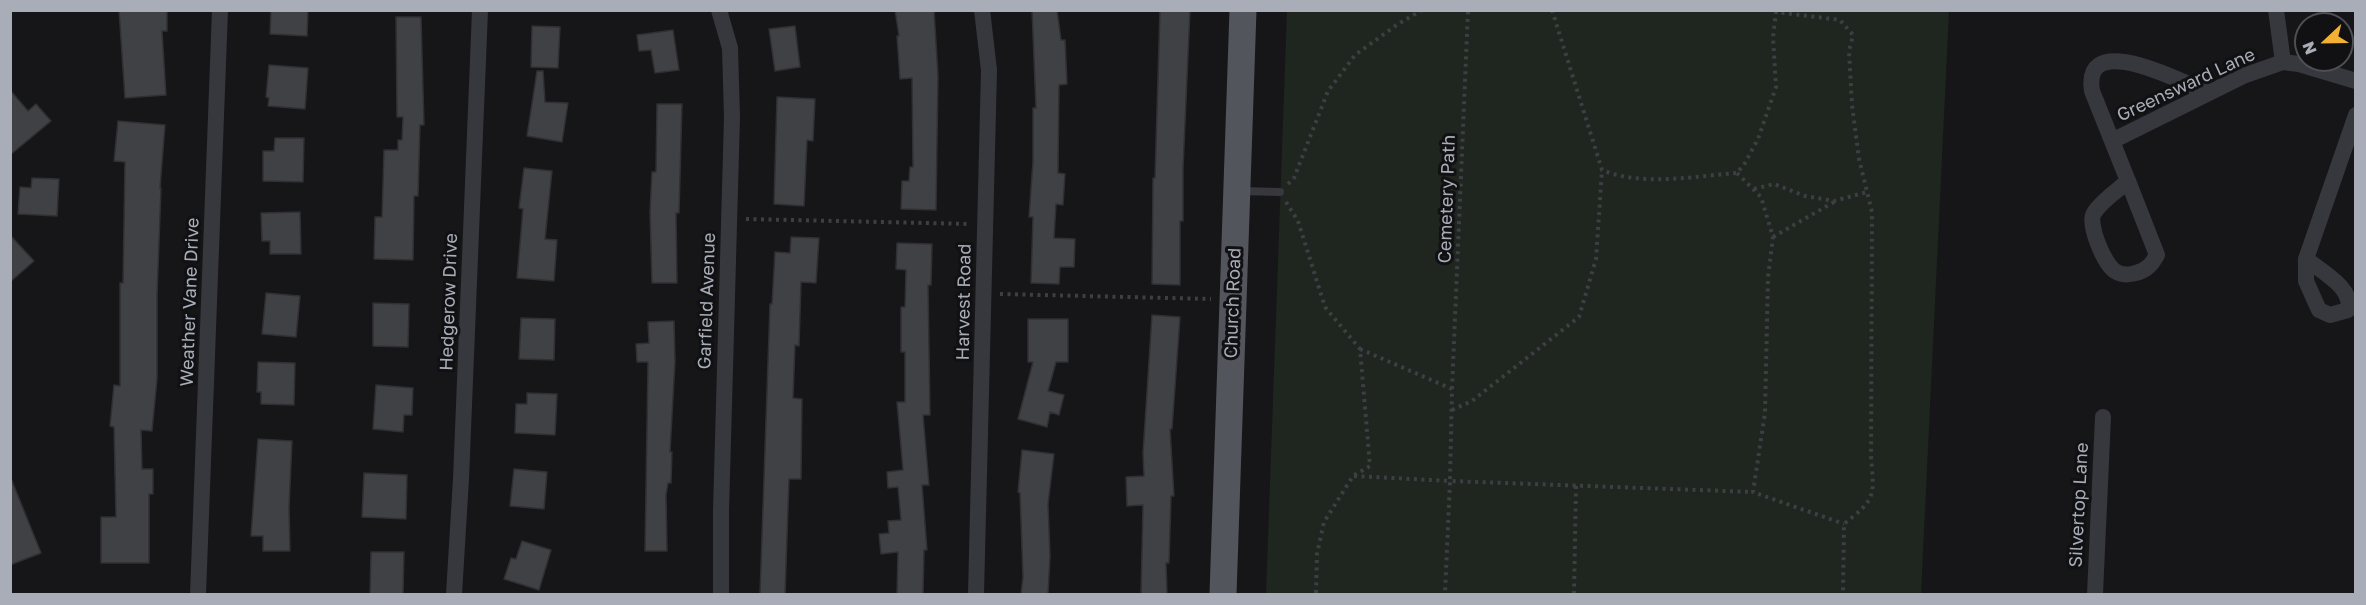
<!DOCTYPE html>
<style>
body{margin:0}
#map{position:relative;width:2366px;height:605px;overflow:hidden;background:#161618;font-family:"Golos Text",sans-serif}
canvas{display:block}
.frame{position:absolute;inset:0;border:12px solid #a8adb8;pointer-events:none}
.north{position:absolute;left:2294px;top:12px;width:60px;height:60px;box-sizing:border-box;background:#111113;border:2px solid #4d4f55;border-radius:50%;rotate:248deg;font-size:16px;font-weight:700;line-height:24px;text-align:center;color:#a8adb8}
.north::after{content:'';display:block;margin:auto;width:21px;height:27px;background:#f2b134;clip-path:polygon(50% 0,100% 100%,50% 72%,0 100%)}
</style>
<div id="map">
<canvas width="2366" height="605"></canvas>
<div class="frame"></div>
<div class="north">N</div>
</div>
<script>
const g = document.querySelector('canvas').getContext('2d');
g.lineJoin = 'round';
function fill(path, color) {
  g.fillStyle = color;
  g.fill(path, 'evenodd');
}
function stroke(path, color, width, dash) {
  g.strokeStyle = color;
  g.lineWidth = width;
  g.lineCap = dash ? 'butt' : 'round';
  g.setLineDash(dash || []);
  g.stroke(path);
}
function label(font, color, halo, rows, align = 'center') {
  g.font = font + ' "Golos Text",sans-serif';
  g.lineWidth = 6;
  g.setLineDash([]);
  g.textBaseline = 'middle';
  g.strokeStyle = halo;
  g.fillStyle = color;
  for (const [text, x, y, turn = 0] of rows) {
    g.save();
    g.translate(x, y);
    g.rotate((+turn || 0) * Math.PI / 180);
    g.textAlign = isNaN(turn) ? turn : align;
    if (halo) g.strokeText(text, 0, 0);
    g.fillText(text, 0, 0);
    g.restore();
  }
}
fill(new Path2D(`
 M1287,11H1949L1921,594H1266Z`), '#1e261f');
const building = new Path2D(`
 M119,10H167V31H162L166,95L125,98Z
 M271,10H308L307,36L270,34Z
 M895,10H934L938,76L936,210L901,209L902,181H909L910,167H913L912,78L900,79L897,36H899Z
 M1032,10H1057L1061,40H1065L1067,84L1059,85L1058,173L1065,174L1063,205L1056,204L1054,238L1075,239L1074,267H1060L1059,284L1031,283L1033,217H1029L1033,161V108H1036Z
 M1160,10H1190L1183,168V221H1180V285L1152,284L1153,178H1155Z
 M396,17H421L424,125H420L418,196H414L413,260L374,259L375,217H382L384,150H398V140H402L403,117H397Z
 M532,26L560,27L558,68L531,67Z
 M795,26L800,67L775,71L769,29Z
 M673,30L679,70L655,73L651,50L639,51L637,35Z
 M269,65L308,68L305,109L268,106L269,98L266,97Z
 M537,71H543L545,102L568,103L562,142L527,136Z
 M10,90L28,111L36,104L51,121L10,155Z
 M777,97L815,99L813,141L807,140L804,206L774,204Z
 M657,104H682L679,213H676L677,283H652L650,212L652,172H656Z
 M118,121L165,125L160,188H161L157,296V379L152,431L141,430L142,469H153V494H149V563H101V517H116L114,427L110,426L114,385L120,386V283H123L125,162L114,161Z
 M275,138H304L303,182L263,181V151H274Z
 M524,168L552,171L545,239L557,240L554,281L517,278L523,209L519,208Z
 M32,178L59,179L57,216L18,214L20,187L31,188Z
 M300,212L301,254H270V241H262L261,213Z
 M10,235L34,261L10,282Z
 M791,237L819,238L816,283L801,282L799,346L795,345L793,398L802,399L801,479H789L785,594H760L770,304H772L775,252L790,253Z
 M897,243L932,244L931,285H928L930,415H923L929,485H922L927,550H924L923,594H897L898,552L881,554L879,534L889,533L888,521L901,520L898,487L888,488L887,472L903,470L897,402H905V352H901V307H905L906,270L896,269Z
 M266,293L300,296L296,337L262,334Z
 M373,303L409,304L408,347L373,346Z
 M1152,315L1180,317L1172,429H1170L1174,496H1171L1169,563H1166L1167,594H1141L1143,505L1127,506L1126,477L1144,476L1143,453Z
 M521,318L555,319L554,360L519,359Z
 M1028,319H1068V362H1056L1048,391L1064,395L1059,415L1050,412L1047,427L1018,419L1033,362H1028Z
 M674,321L675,361L670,452H672L671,483H668L666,495L667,551H645L648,362H637L636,344L649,343L648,322Z
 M258,362L295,363L294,405L261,404V392H257Z
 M376,385L413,388L412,415H404L403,432L373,429Z
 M527,393L557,394L555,435L515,433L516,404H527Z
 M258,439L292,441L289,508L290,551H263V536H251Z
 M1022,450L1054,454L1048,504L1050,556L1048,594H1021L1023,577L1020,493L1018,492Z
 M514,469L547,472L544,509L510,506Z
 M364,473L407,475L406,519L362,517Z
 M10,476L41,553L10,565Z
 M522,541L551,550L539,590L504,579L511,558L516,559Z
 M371,552H404L403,594H370Z`);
fill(building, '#404145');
stroke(building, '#303034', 1.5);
stroke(new Path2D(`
 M1524,10H1533
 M1552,10L1602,170C1643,187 1694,176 1737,173L1745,163L1758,139L1776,87L1773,37L1776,12L1840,20L1853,35L1849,51L1852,105L1859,159L1872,212L1871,456C1874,496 1877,498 1844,524L1843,594
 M1737,173L1761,197L1773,237L1768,277L1765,413L1753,492L1844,524
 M1288,184L1294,178L1328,91L1355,55L1398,24L1422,10
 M1754,189L1774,184L1805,196L1834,201L1867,192
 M1286,202L1298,221L1325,307L1360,349L1370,466L1353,476L1324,522L1317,554L1316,594
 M746,219L969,224
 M1773,237L1834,202
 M1000,294L1211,299
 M1360,349L1452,389L1450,481L1753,492
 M1452,389L1468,10
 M1452,410L1472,401L1579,317L1596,259L1602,170
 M1354,476L1450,481L1445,594
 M1574,594L1576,486`), '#3d3f44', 4, [3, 4.5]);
stroke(new Path2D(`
 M1239,191L1280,192`), '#37383d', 8);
stroke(new Path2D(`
 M719,10L730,48L732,117L721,511V594
 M2276,10L2283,62
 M2112,141L2243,76L2283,62L2299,64L2356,81
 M2128,181L2092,91C2082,28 2183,83 2209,93
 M2128,181L2157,255C2155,258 2152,264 2149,266C2142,273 2124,278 2115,271C2104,264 2087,223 2094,213C2101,201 2117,191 2128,181Z
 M2306,259C2321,271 2354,288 2348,310L2330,315L2319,310L2306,281Z
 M2306,259L2356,115
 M198,594L220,10
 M454,594L461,479L480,10
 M976,594L989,70L982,10
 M2095,594L2103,417`), '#37383d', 16);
stroke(new Path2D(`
 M1223,594L1243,10`), '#53555c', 27);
label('18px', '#a8adb8', '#111113', [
 ["Greensward Lane",2186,85,-25],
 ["Cemetery Path",1447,199,-88],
 ["Garfield Avenue",707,301,-88],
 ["Weather Vane Drive",190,302,-88],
 ["Hedgerow Drive",449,302,-88],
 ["Harvest Road",964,302,-89],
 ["Church Road",1233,303,-88],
 ["Silvertop Lane",2079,505,-87]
]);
</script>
